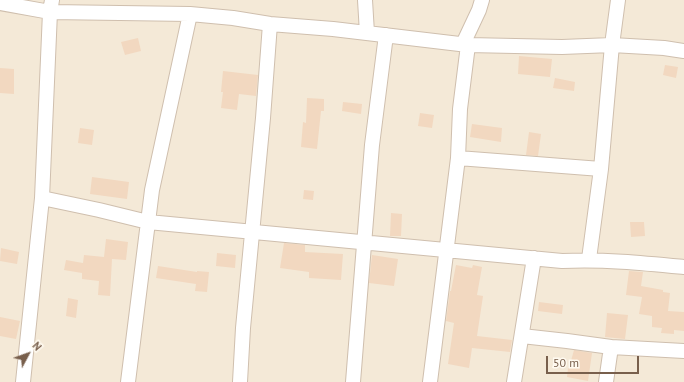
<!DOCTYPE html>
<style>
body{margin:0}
#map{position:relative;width:684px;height:382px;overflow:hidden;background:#fdf7e9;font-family:"PT Sans",sans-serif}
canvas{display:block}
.north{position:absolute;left:8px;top:334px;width:40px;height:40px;-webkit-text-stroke:3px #fffaf0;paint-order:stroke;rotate:49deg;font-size:11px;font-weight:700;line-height:16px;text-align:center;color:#785f4c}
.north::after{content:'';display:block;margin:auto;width:14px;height:18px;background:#785f4c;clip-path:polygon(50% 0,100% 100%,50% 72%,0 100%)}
.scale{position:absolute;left:546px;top:356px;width:93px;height:18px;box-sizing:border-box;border:2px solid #785f4c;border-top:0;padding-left:5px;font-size:12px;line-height:14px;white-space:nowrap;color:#785f4c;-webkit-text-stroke:3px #fffaf0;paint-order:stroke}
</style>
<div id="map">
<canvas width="684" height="382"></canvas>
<div class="north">N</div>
<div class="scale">50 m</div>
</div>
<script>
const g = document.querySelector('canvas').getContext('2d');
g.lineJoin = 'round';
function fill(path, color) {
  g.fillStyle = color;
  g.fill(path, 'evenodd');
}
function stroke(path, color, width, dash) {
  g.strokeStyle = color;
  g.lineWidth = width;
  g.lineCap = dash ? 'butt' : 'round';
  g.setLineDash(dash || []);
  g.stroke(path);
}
fill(new Path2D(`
 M0,0H684V382H0Z`), '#f4e9d7');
fill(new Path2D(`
 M138,38L141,51L125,55L121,42Z
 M519,56L552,59L550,77L518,74Z
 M665,65L678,67L676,78L663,75Z
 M0,68L14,69V94L0,93Z
 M223,71L258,75L256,96L239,94L237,110L221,108L223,92H221Z
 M555,78L575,82L574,91L553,88Z
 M307,98L324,99V111H321L317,149L301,147L303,122L306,123Z
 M343,102L362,104L361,114L342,111Z
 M420,113L434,115L432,128L418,126Z
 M472,124L502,128L501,142L470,137Z
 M80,128L94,130L92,145L78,143Z
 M529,132L541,134L538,156L526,155Z
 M92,177L129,182L127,199L90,194Z
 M304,190L314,191L313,200L303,199Z
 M391,213L402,214L401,236H390Z
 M630,222H644L645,236L631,237Z
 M106,239L128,242L126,260L112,259L110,296L98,295L99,281L82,279V273L64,270L66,260L83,263L84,255L104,257Z
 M284,243L305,245V252L343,254L341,280L309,278V272L280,268Z
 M1,248L19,252L17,264L0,261Z
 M217,253L236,255L235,268L216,266Z
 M372,255L398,259L394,286L369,283Z
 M456,265L472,268L473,265L482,267L477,295L483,296L477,336L512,340L510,352L472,348L469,368L448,364L454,323L446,321L450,291H451Z
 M158,266L197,272V271L209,272L207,292L195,291L196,284L156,278Z
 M629,271L643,272L641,286L663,290V292L670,293L668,311L684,312V331L674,330V334L661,333L662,328L652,327V316L639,314L642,297L626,295Z
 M68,298L78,300L76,318L66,316Z
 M539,302L563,305L562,314L538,311Z
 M607,313L628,315L625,339L605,337Z
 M0,317L20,321L16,339L0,336Z
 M574,350L592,353L588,381L567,377L568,368H569Z`), '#f2d8c0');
const street = new Path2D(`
 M365,0L367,33
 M0,3L50,12L190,14L233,18L270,24L333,29L468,45L562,47L612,45L664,48L684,51
 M463,44L479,10L482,0
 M458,158L601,169
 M42,198L99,210L148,222L562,261C603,259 643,263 684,267
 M589,259L601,169L612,45L618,0
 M522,336L567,341L611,347L684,351
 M23,382L42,198L50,12L52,0
 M128,382L152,190L190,14
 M240,382L243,328L263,118L270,24
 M353,382L372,145L386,35
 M430,382L458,158L460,109L468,45
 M514,382L534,258
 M606,382L611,347`);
stroke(street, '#cfbfae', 16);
stroke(street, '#fff', 14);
</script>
